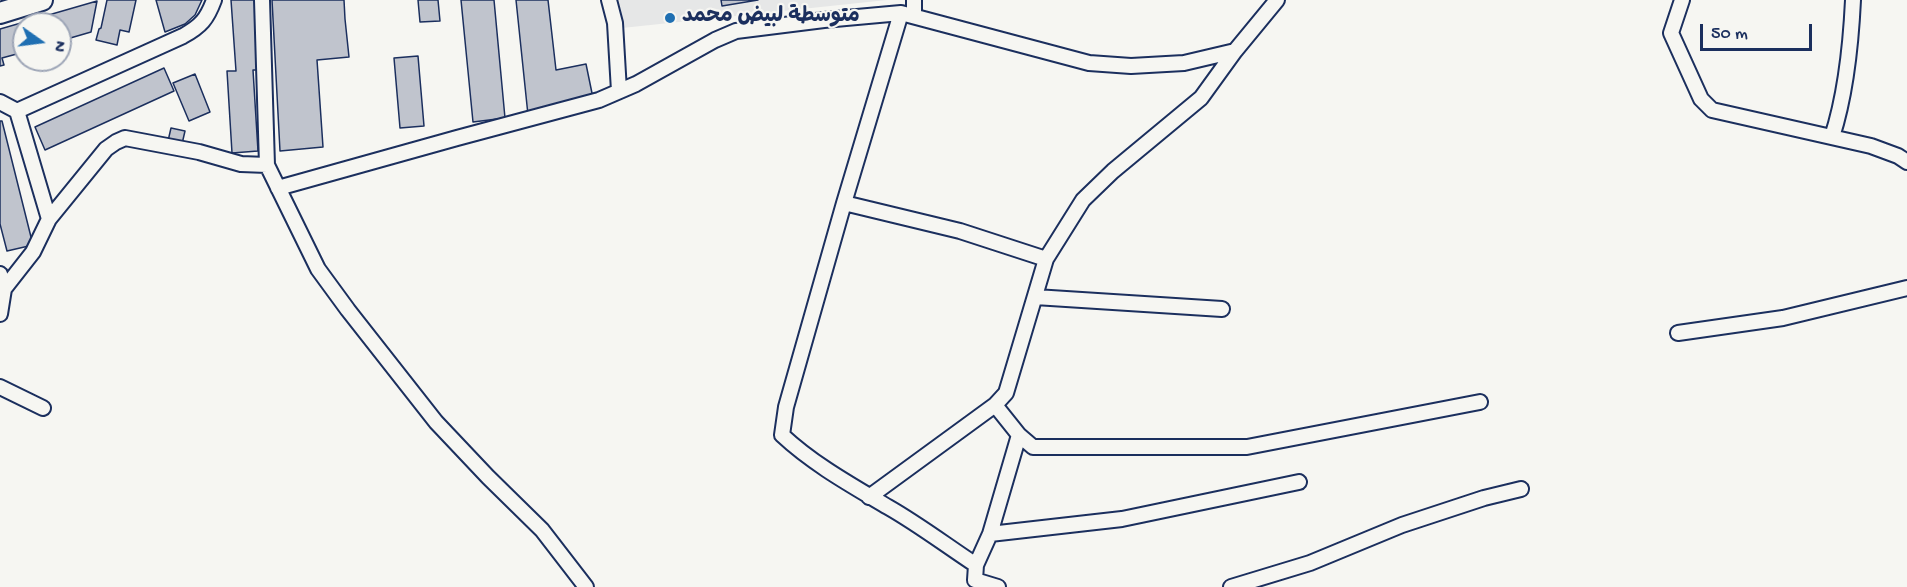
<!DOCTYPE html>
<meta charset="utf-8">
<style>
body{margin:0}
#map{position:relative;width:1907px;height:587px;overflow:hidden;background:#f6f6f2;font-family:"Gochi Hand",sans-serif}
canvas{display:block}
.north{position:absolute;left:12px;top:12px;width:60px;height:60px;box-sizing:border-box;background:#f6f6f2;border:2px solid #9ea6b7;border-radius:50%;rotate:104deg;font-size:16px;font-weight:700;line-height:24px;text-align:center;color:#1b2f5e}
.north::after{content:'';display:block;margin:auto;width:21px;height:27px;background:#1f6fb2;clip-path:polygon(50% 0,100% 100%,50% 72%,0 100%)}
.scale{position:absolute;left:1700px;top:24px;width:112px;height:27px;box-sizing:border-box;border:3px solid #1b2f5e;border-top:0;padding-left:8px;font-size:18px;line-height:21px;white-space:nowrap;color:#1b2f5e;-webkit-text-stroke:4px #f6f6f2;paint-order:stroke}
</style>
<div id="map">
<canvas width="1907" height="587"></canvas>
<div class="north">N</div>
<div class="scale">50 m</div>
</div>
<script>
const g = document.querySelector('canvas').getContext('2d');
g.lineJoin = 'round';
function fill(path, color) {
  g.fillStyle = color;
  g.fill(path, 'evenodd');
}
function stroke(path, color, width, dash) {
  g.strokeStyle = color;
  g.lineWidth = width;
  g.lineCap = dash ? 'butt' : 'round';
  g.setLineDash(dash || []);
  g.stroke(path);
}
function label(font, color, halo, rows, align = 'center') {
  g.font = font + ' "Gochi Hand","Playpen Sans Arabic",sans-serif';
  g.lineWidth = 4.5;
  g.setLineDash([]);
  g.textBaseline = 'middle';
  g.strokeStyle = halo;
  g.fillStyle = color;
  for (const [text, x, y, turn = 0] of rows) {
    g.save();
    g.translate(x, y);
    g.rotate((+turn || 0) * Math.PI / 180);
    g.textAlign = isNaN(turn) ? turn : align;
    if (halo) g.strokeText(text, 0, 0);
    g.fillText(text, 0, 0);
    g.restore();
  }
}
fill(new Path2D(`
 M618,0H887L622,28Z`), '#e6e7e7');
const building = new Path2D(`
 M107,0H136L129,32L120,30L117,45L96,40L99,29L101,28Z
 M156,0H202L195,15L185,24L165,32Z
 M231,0H256L261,70H253L258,151L232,153L227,71H236Z
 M272,0H344L345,19L349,57L317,60L323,147L280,151Z
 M418,0H438L440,21L420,22Z
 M461,0H494L505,118L473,122Z
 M516,0H548L556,70L586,64L593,98L528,115Z
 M721,0H758L722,6Z
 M97,1L91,32L60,41V24H24V52L2,58L4,65L0,66V29Z
 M418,56L424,126L400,128L394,58Z
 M164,68L174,91L45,150L35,127Z
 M195,74L210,112L189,121L173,83Z
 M0,121H2L33,245L7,251L0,224Z
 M171,128L185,131L182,144L168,141Z`);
fill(building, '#c0c4cd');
stroke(building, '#1b2f5e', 1.5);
const street = new Path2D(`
 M262,0L267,165
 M609,0L615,23L619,91
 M1682,0L1671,33L1701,99L1712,110L1871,146L1898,156L1907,162
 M901,13L844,203L786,407L782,435C813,464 851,485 888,507C918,524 947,546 976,565
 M914,16V0
 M0,102L17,111L49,219L33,252L4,289L0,274
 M17,111L183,36C201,26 207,19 214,0
 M1832,137C1845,97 1851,42 1853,0
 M278,188L457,138L599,100L636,84L715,40L736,31L824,20L901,13L1089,63L1131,66L1184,63L1235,51
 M844,203L960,231L1046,259
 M49,219L106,149L116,142L125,138L199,152L241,164L267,165L318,269L348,310L436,422L488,477L542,530L586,587
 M1035,297L1222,309
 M0,314L4,289
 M1678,333L1783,318L1907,288
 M0,387L43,408
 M995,405L1019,435L1033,447H1247L1480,402
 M1019,435L990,534L1122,519L1299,482
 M869,497L995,405L1006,393L1046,259L1083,200L1113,171L1201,98L1235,51L1277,0
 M990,534L976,565L975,580L998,587
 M1231,587L1310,563L1402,525L1484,498L1521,489`);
const secondary = new Path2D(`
 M0,13L42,0`);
stroke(street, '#1b2f5e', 18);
stroke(secondary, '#1b2f5e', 24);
stroke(street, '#f6f6f2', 14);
stroke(secondary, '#f6f6f2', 20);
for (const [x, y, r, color] of [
 [670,18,6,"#1f6fb2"]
]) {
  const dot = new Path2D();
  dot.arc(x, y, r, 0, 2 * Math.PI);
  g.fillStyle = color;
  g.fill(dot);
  stroke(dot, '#f6f6f2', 2);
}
label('bold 21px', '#1b2f5e', '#f6f6f2', [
 ["متوسطة لبيض محمد",682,18]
], 'left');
</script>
